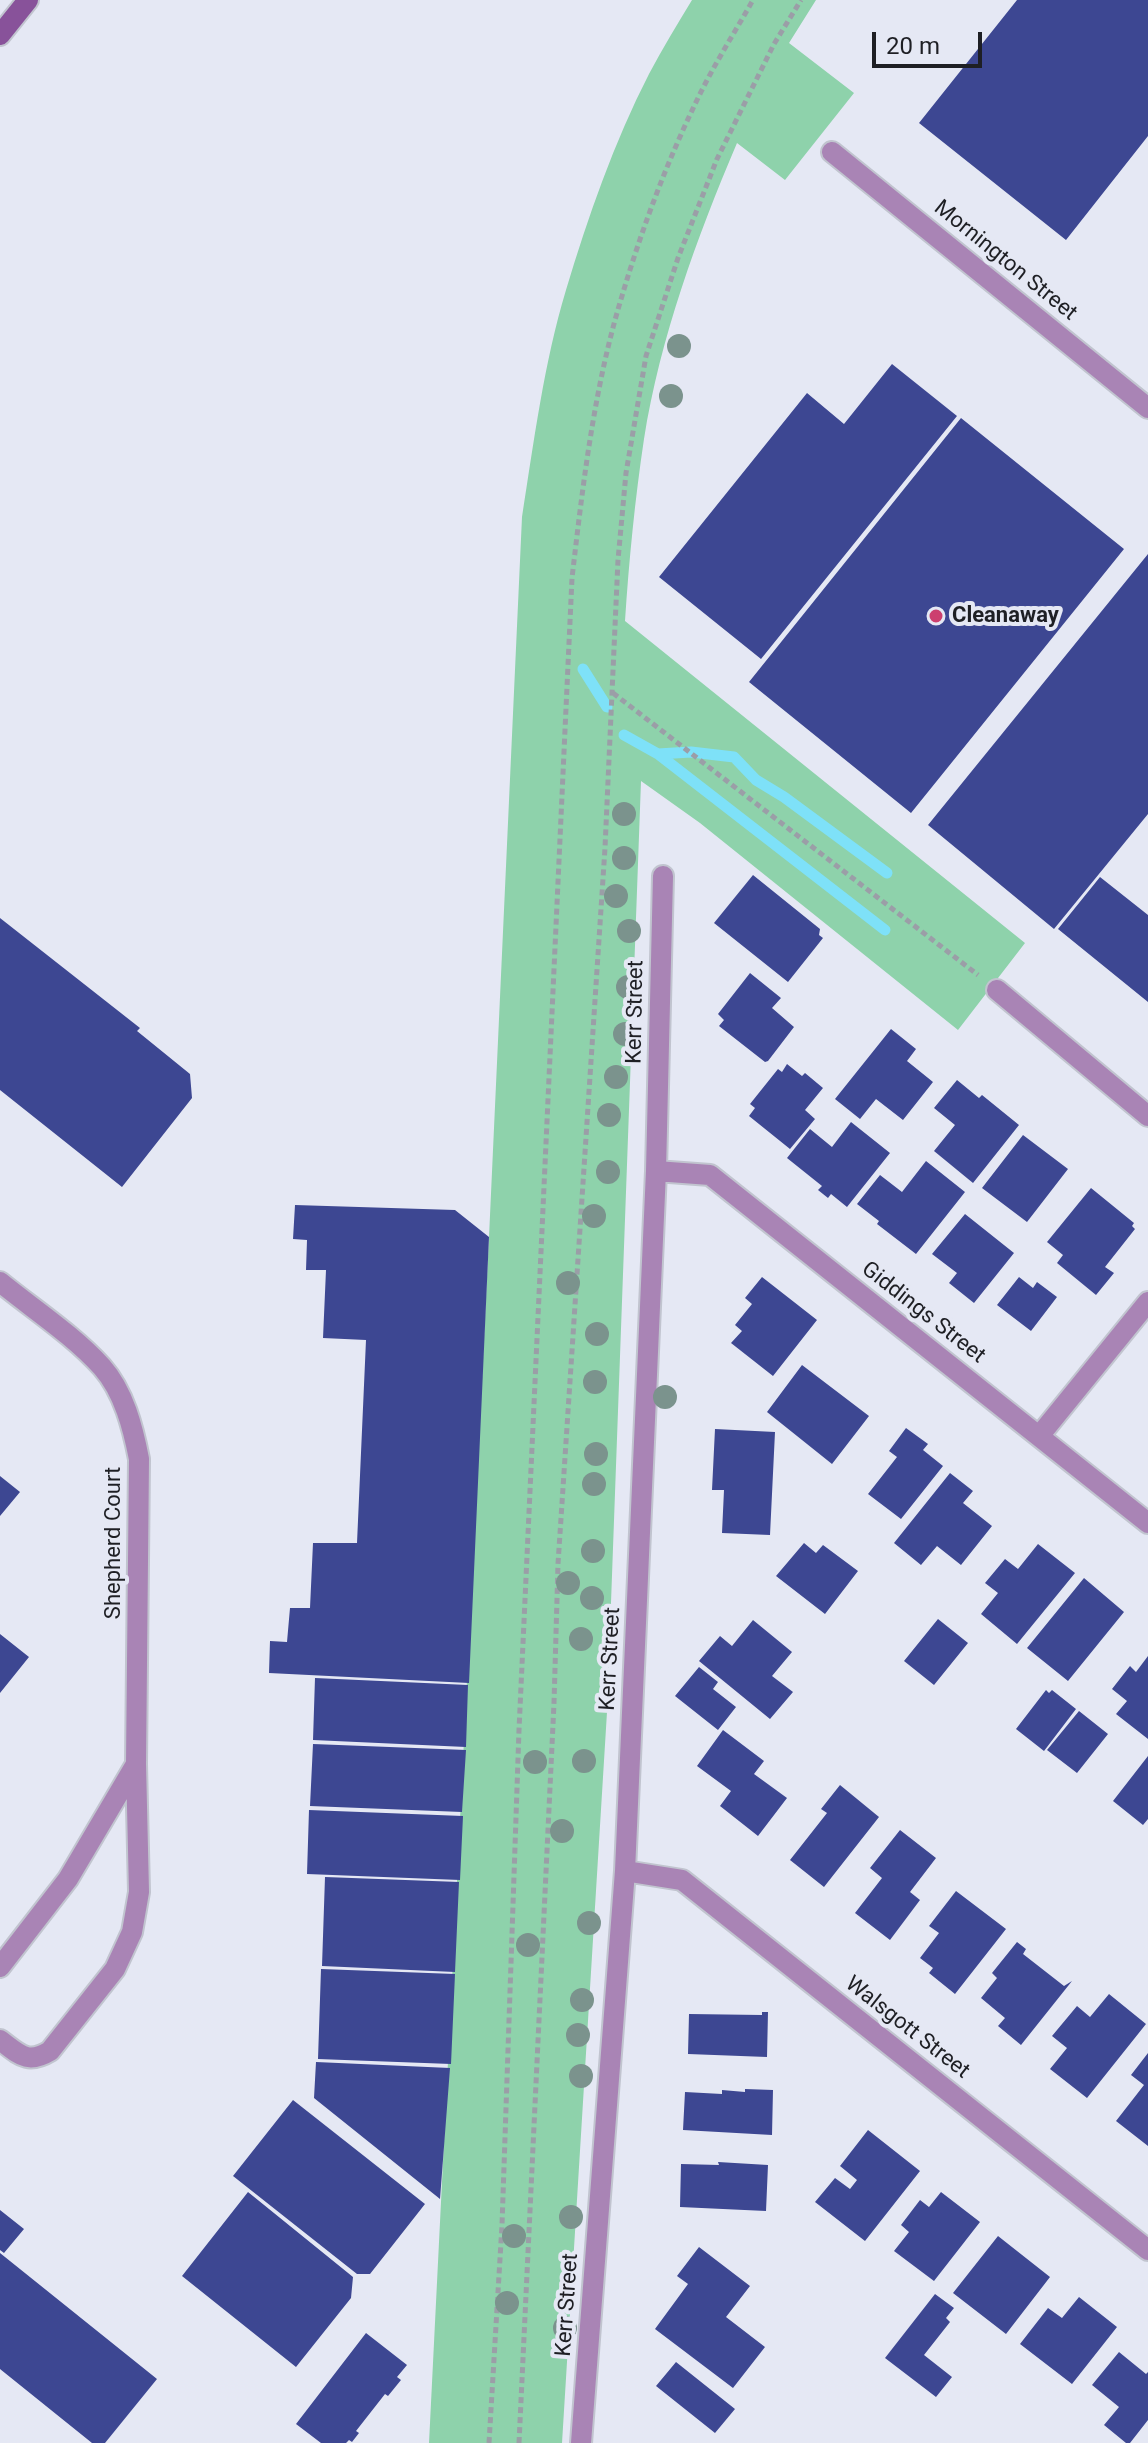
<!DOCTYPE html>
<style>
body{margin:0}
#map{position:relative;width:1148px;height:2443px;overflow:hidden;background:#e5e8f4;font-family:Roboto,sans-serif}
canvas{display:block}
.scale{position:absolute;left:872px;top:32px;width:110px;height:36px;box-sizing:border-box;border:4px solid #1e1f24;border-top:0;padding-left:10px;font-size:24px;line-height:28px;white-space:nowrap;color:#1e1f24;-webkit-text-stroke:6px #e5e8f4;paint-order:stroke}
</style>
<div id="map">
<canvas width="1148" height="2443"></canvas>
<div class="scale">20 m</div>
</div>
<script>
const g = document.querySelector('canvas').getContext('2d');
g.lineJoin = 'round';
function fill(path, color) {
  g.fillStyle = color;
  g.fill(path, 'evenodd');
}
function stroke(path, color, width, dash) {
  g.strokeStyle = color;
  g.lineWidth = width;
  g.lineCap = dash ? 'butt' : 'round';
  g.setLineDash(dash || []);
  g.stroke(path);
}
function label(font, color, halo, rows, align = 'center') {
  g.font = font + ' Roboto,sans-serif';
  g.lineWidth = 8;
  g.setLineDash([]);
  g.textBaseline = 'middle';
  g.strokeStyle = halo;
  g.fillStyle = color;
  for (const [text, x, y, turn = 0] of rows) {
    g.save();
    g.translate(x, y);
    g.rotate((+turn || 0) * Math.PI / 180);
    g.textAlign = isNaN(turn) ? turn : align;
    if (halo) g.strokeText(text, 0, 0);
    g.fillText(text, 0, 0);
    g.restore();
  }
}
fill(new Path2D(`
 M692,0H816L789,43L854,93L785,180L737,143C697,237 660,338 644,439C635,499 629,560 625,621L1025,943L958,1030L700,823L641,781L607,1712L562,2443H429L489,1237L522,517C534,441 544,363 566,290C588,217 614,142 649,74C662,49 677,25 692,0Z`), '#8ed2ab');
stroke(new Path2D(`
 M583,669L607,707
 M624,735L658,754L691,752L734,757L756,780L784,797L887,873
 M658,754L885,930`), '#7ee1f8', 11);
fill(new Path2D(`
 M1017,0H1148V136L1066,240L919,123Z
 M892,364L957,416L761,659L659,577L807,393L844,424Z
 M961,418L1124,549L911,813L749,682Z
 M1148,554V814L1054,929L928,825Z
 M753,875L820,929L819,935L823,938L788,982L714,923Z
 M1100,877L1148,915V1002L1058,929Z
 M0,918L140,1028L137,1031L190,1074L192,1098L122,1187L0,1090Z
 M750,973L781,998L772,1008L794,1027L768,1061L765,1062L719,1026L724,1020L718,1014Z
 M891,1029L916,1049L907,1061L933,1082L903,1120L876,1099L860,1119L835,1099Z
 M787,1064L802,1076L805,1073L823,1088L805,1110L815,1119L790,1149L749,1116L755,1108L750,1104L778,1069L782,1072Z
 M957,1080L979,1098L982,1095L1019,1125L973,1183L934,1151L955,1125L934,1108Z
 M851,1122L890,1153L847,1207L831,1194L828,1198L818,1190L822,1186L787,1158L810,1129L832,1147Z
 M1023,1135L1068,1169L1027,1222L982,1188Z
 M926,1161L965,1192L916,1254L877,1224L879,1221L857,1204L880,1175L902,1192Z
 M1091,1188L1134,1223L1132,1226L1135,1229L1105,1267L1114,1273L1096,1295L1057,1263L1063,1255L1047,1242Z
 M295,1205L455,1210L489,1237L469,1683L269,1673L270,1641L287,1642L290,1608H310L313,1543H357L366,1340L323,1338L326,1270H306L307,1240L293,1239Z
 M965,1214L1014,1253L974,1303L949,1283L957,1273L932,1254Z
 M762,1277L817,1320L773,1376L731,1343L742,1331L735,1325L752,1304L745,1298Z
 M1019,1277L1033,1288L1037,1282L1057,1297L1031,1331L997,1305Z
 M802,1365L869,1416L832,1464L767,1412Z
 M906,1428L928,1444L923,1450L943,1466L901,1519L868,1494L897,1457L889,1451Z
 M715,1429L775,1432L770,1535L722,1533L724,1490H712Z
 M950,1473L973,1491L963,1503L992,1526L961,1565L937,1546L921,1565L894,1543Z
 M0,1476L20,1492L0,1516Z
 M804,1543L816,1553L823,1545L858,1571L825,1614L776,1576Z
 M1038,1544L1075,1573L1017,1644L981,1614L998,1593L985,1583L1005,1559L1018,1569Z
 M1084,1578L1124,1612L1068,1681L1027,1648Z
 M938,1619L968,1643L934,1685L904,1661Z
 M753,1620L792,1652L772,1676L793,1692L770,1719L699,1661L720,1636L732,1646Z
 M0,1634L29,1657L0,1693Z
 M1148,1656V1739L1116,1714L1127,1701L1112,1689L1130,1666L1136,1672Z
 M699,1667L718,1682L713,1689L736,1707L718,1730L675,1696Z
 M315,1678L468,1685L466,1747L313,1740Z
 M1046,1690L1049,1693L1052,1690L1076,1709L1044,1751L1016,1729Z
 M1079,1711L1108,1734L1077,1773L1047,1750Z
 M723,1730L764,1761L754,1774L787,1798L758,1836L720,1806L731,1791L697,1766Z
 M313,1744L466,1750L462,1812L310,1806Z
 M1148,1756V1819L1143,1825L1113,1801Z
 M840,1785L879,1817L824,1887L790,1860L827,1813L821,1809Z
 M309,1810L463,1816L460,1880L307,1874Z
 M900,1830L936,1858L910,1892L920,1900L890,1940L855,1913L882,1878L870,1868Z
 M325,1877L459,1882L455,1972L322,1966Z
 M956,1891L1006,1929L955,1994L929,1973L933,1968L920,1958L939,1933L929,1926Z
 M1017,1942L1026,1949L1023,1954L1064,1986L1072,1981L1021,2045L998,2026L1005,2018L981,1998L997,1978L992,1973Z
 M321,1969L455,1974L451,2064L318,2059Z
 M1109,1994L1146,2024L1087,2098L1050,2069L1067,2048L1052,2036L1077,2006L1090,2017Z
 M762,2012H768L767,2057L688,2054L689,2014L762,2015Z
 M1148,2053V2146L1116,2121L1144,2085L1131,2075Z
 M316,2062L450,2068L440,2199L314,2098Z
 M745,2089L773,2090L772,2135L683,2130L685,2092L722,2094V2090L745,2092Z
 M293,2100L425,2204L370,2274H357L233,2176Z
 M868,2130L920,2171L865,2241L815,2202L835,2178L850,2189L857,2180L840,2166Z
 M718,2162L768,2165L766,2211L680,2207L681,2164L719,2165Z
 M248,2192L353,2277L351,2298L296,2367L182,2276Z
 M941,2192L980,2222L934,2281L894,2251L909,2232L901,2225L920,2200L929,2207Z
 M0,2210L24,2229L4,2253L0,2250Z
 M998,2236L1050,2277L1006,2334L953,2293Z
 M699,2247L750,2286L726,2317L765,2347L733,2388L655,2329L688,2284L677,2276Z
 M0,2253L157,2379L105,2443H92L0,2369Z
 M935,2294L954,2308L946,2318L950,2322L924,2355L952,2377L936,2397L885,2358Z
 M1079,2297L1117,2327L1072,2384L1020,2344L1048,2308L1062,2318Z
 M366,2333L407,2365L397,2377L401,2380L388,2396L385,2394L356,2431L359,2433L352,2442L349,2440L346,2443H321L296,2424Z
 M1119,2352L1146,2374L1148,2372V2420L1130,2443H1126L1104,2425L1119,2407L1092,2385Z
 M676,2362L735,2409L715,2433L656,2386Z`), '#3d4792');
const service = new Path2D(`
 M997,990L1148,1116`);
const minor = new Path2D(`
 M832,152L1148,408
 M656,1171L710,1175L1148,1523
 M0,1282C33,1309 73,1335 102,1367C124,1392 133,1428 139,1459L136,1764L139,1892L132,1932L115,1969L50,2051C27,2065 19,2054 0,2040
 M1040,1435L1148,1302
 M625,1871L682,1880L1148,2250
 M0,1967L68,1879L136,1764
 M581,2443L625,1871L656,1171L663,876`);
const secondary = new Path2D(`
 M0,35L28,0`);
stroke(service, '#c1c4cf', 24);
stroke(minor, '#c1c4cf', 24);
stroke(secondary, '#c1c4cf', 24);
stroke(new Path2D(`
 M613,693L978,975
 M489,2443L502,2225L519,1730L572,578C583,484 594,387 622,296C642,228 668,159 699,96C715,63 735,32 753,0
 M519,2443L554,1703L558,1564L605,848L618,560L626,473L646,356L678,258L717,159L774,44L801,0`), '#9b9ea7', 5, [6, 4]);
stroke(service, '#a984b5', 20);
stroke(minor, '#a984b5', 20);
stroke(secondary, '#88529a', 20);
g.fillStyle = '#7b938d';
for (const [x, y] of [
 [679,346],
 [671,396],
 [624,814],
 [624,858],
 [616,896],
 [629,931],
 [628,987],
 [625,1034],
 [616,1077],
 [609,1115],
 [608,1172],
 [594,1216],
 [568,1283],
 [597,1334],
 [595,1382],
 [665,1397],
 [596,1454],
 [594,1484],
 [593,1551],
 [568,1583],
 [592,1598],
 [581,1639],
 [584,1761],
 [535,1762],
 [562,1831],
 [589,1923],
 [528,1945],
 [582,2000],
 [578,2035],
 [581,2076],
 [571,2217],
 [514,2236],
 [507,2303],
 [565,2328]
]) {
  g.beginPath();
  g.arc(x, y, 12, 0, 2 * Math.PI);
  g.fill();
}
for (const [x, y, r, color] of [
 [936,616,8,"#cc3f6f"]
]) {
  const dot = new Path2D();
  dot.arc(x, y, r, 0, 2 * Math.PI);
  g.fillStyle = color;
  g.fill(dot);
  stroke(dot, '#e5e8f4', 3);
}
label('22px', '#1e1f24', '#e5e8f4', [
 ["Mornington Street",1005,261,39],
 ["Kerr Street",636,1012,-89],
 ["Giddings Street",923,1313,38],
 ["Shepherd Court",114,1543,-90],
 ["Kerr Street",611,1659,-87],
 ["Walsgott Street",907,2028,38],
 ["Kerr Street",568,2305,-86]
]);
label('bold 22px', '#1e1f24', '#e5e8f4', [
 ["Cleanaway",952,616]
], 'left');
</script>
